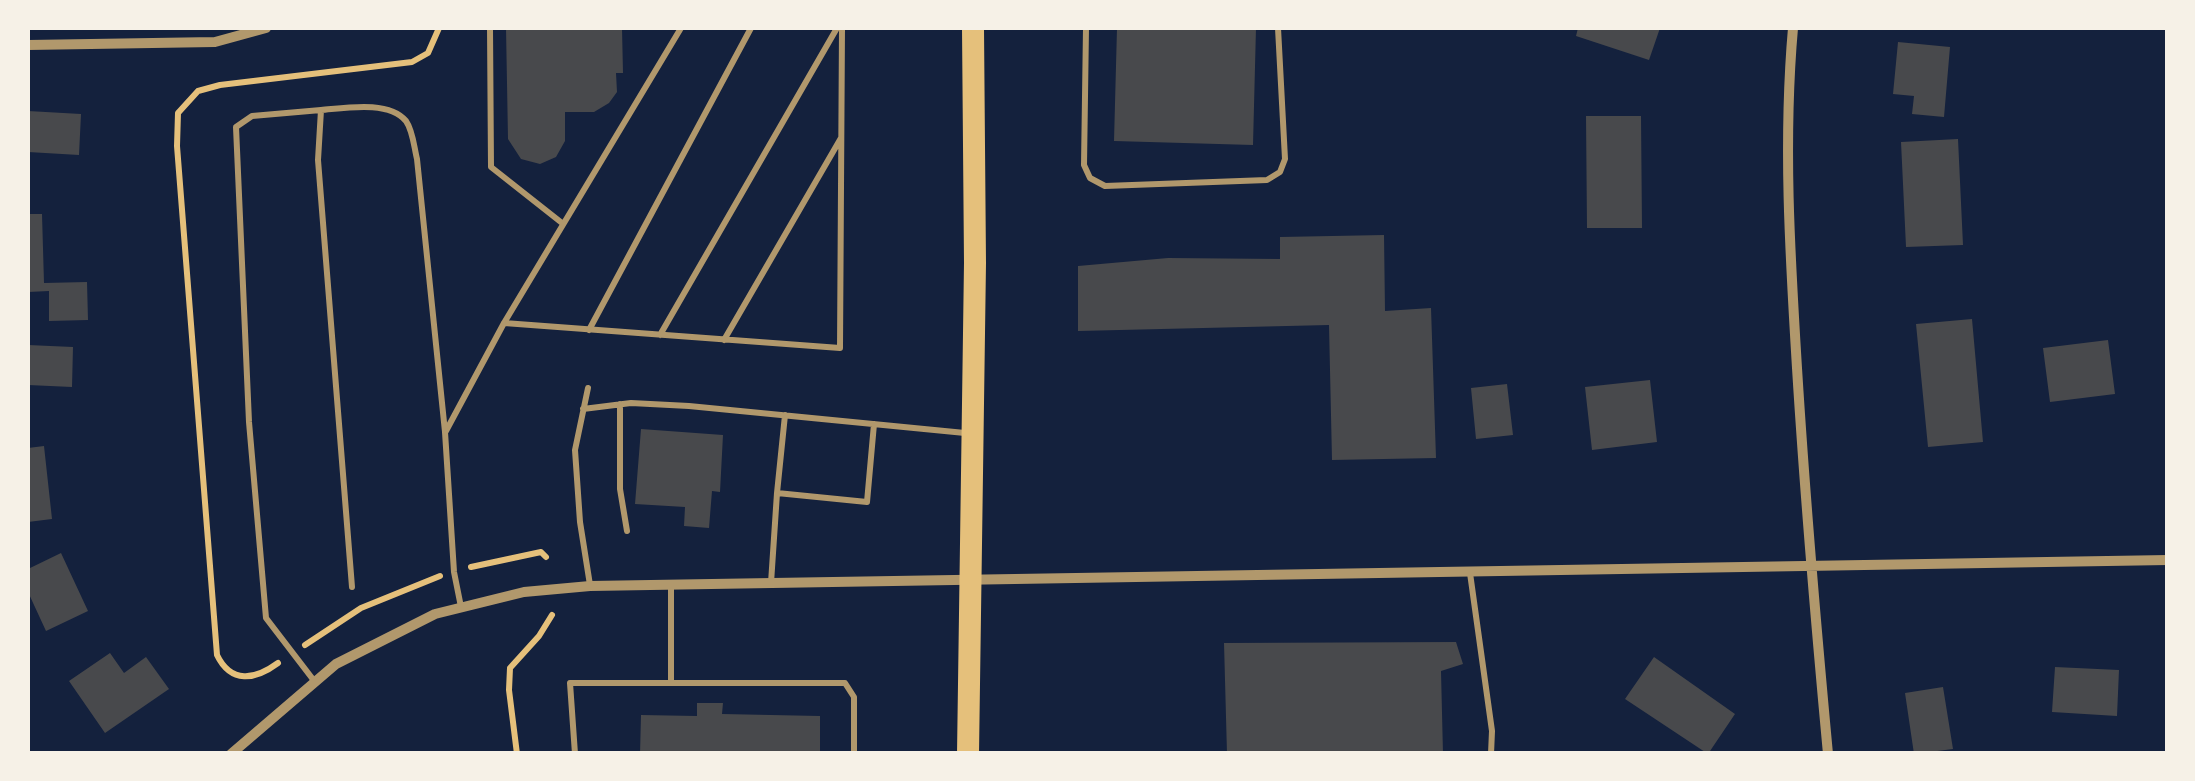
<!DOCTYPE html>
<style>
body{margin:0}
#map{position:relative;width:2195px;height:781px;overflow:hidden;background:#14213d;font-family:"Sofia Sans Condensed",sans-serif}
canvas{display:block}
.frame{position:absolute;inset:0;border:30px solid #f6f1e7;pointer-events:none}
</style>
<div id="map">
<canvas width="2195" height="781"></canvas>
<div class="frame"></div>
</div>
<script>
const g = document.querySelector('canvas').getContext('2d');
g.lineJoin = 'round';
function fill(path, color) {
  g.fillStyle = color;
  g.fill(path, 'evenodd');
}
function stroke(path, color, width, dash) {
  g.strokeStyle = color;
  g.lineWidth = width;
  g.lineCap = dash ? 'butt' : 'round';
  g.setLineDash(dash || []);
  g.stroke(path);
}
fill(new Path2D(`
 M506,28H622L623,73H616L617,92L609,103L594,112H565V141L556,157L540,164L521,159L508,139Z
 M1117,28H1256L1253,145L1114,141Z
 M1578,28H1660L1649,60L1576,36Z
 M1898,42L1950,47L1944,117L1912,114L1914,96L1893,94Z
 M28,111L81,114L79,155L28,152Z
 M1586,116H1641L1642,228H1587Z
 M1958,139L1963,245L1906,247L1901,142Z
 M28,214H42L44,283L87,282L88,320L49,321V291L28,292Z
 M1384,235L1385,311L1431,308L1436,458L1332,460L1329,325L1078,331V266L1168,258L1280,259V237Z
 M1972,319L1983,442L1928,447L1916,324Z
 M2108,340L2115,394L2050,402L2043,348Z
 M28,345L73,347L72,387L28,385Z
 M1650,380L1657,442L1592,450L1585,387Z
 M1507,384L1513,435L1476,439L1471,388Z
 M641,429L723,435L720,492L712,491L709,528L684,526L685,507L635,504Z
 M44,446L52,519L28,522V448Z
 M61,553L88,611L46,631L28,592V569Z
 M1456,642L1463,664L1441,671L1443,754H1227L1224,643Z
 M110,653L124,673L146,657L169,689L105,733L69,681Z
 M1654,657L1735,714L1708,754L1625,699Z
 M2055,667L2119,670L2117,716L2052,712Z
 M1943,687L1953,749L1914,754L1905,693Z
 M697,703H723L722,714L820,716V754H640L641,715L697,716Z`), '#48494c');
stroke(new Path2D(`
 M471,567L541,552L546,557
 M305,645L361,608L440,576
 M278,663C255,680 231,684 217,655L177,146L178,113L198,91L220,85L412,62L428,53L439,28
 M517,754L509,690L510,668L539,636L552,615`), '#e5c07b', 6);
stroke(new Path2D(`
 M490,28L491,167L562,223
 M1086,28L1084,165L1090,178L1105,186L1267,180L1280,172L1285,159L1278,28
 M504,323L840,348L842,28
 M589,330L751,28
 M660,335L837,28
 M724,340L841,138
 M588,388L575,450L580,522L590,585
 M620,404V489L627,531
 M583,409L631,403L689,406L965,433
 M446,431L504,323L681,28
 M777,493L785,415
 M1470,573L1492,731L1491,754
 M771,583L777,493L867,502L874,424
 M671,586V683
 M352,587L318,160L321,110C345,108 389,100 406,121C413,131 414,147 417,159L445,432L454,572L461,607
 M315,682L266,618L249,422L236,127L252,116L321,110
 M575,754L570,683H845L854,697V754`), '#b1986c', 6);
stroke(new Path2D(`
 M1793,28C1783,141 1790,254 1797,368C1805,497 1816,625 1828,754
 M28,45L215,42L266,28
 M231,754L336,664L435,614L524,592L590,586L2168,560`), '#b1986c', 10);
stroke(new Path2D(`
 M968,754L975,263L973,28`), '#e5c07b', 22);
</script>
